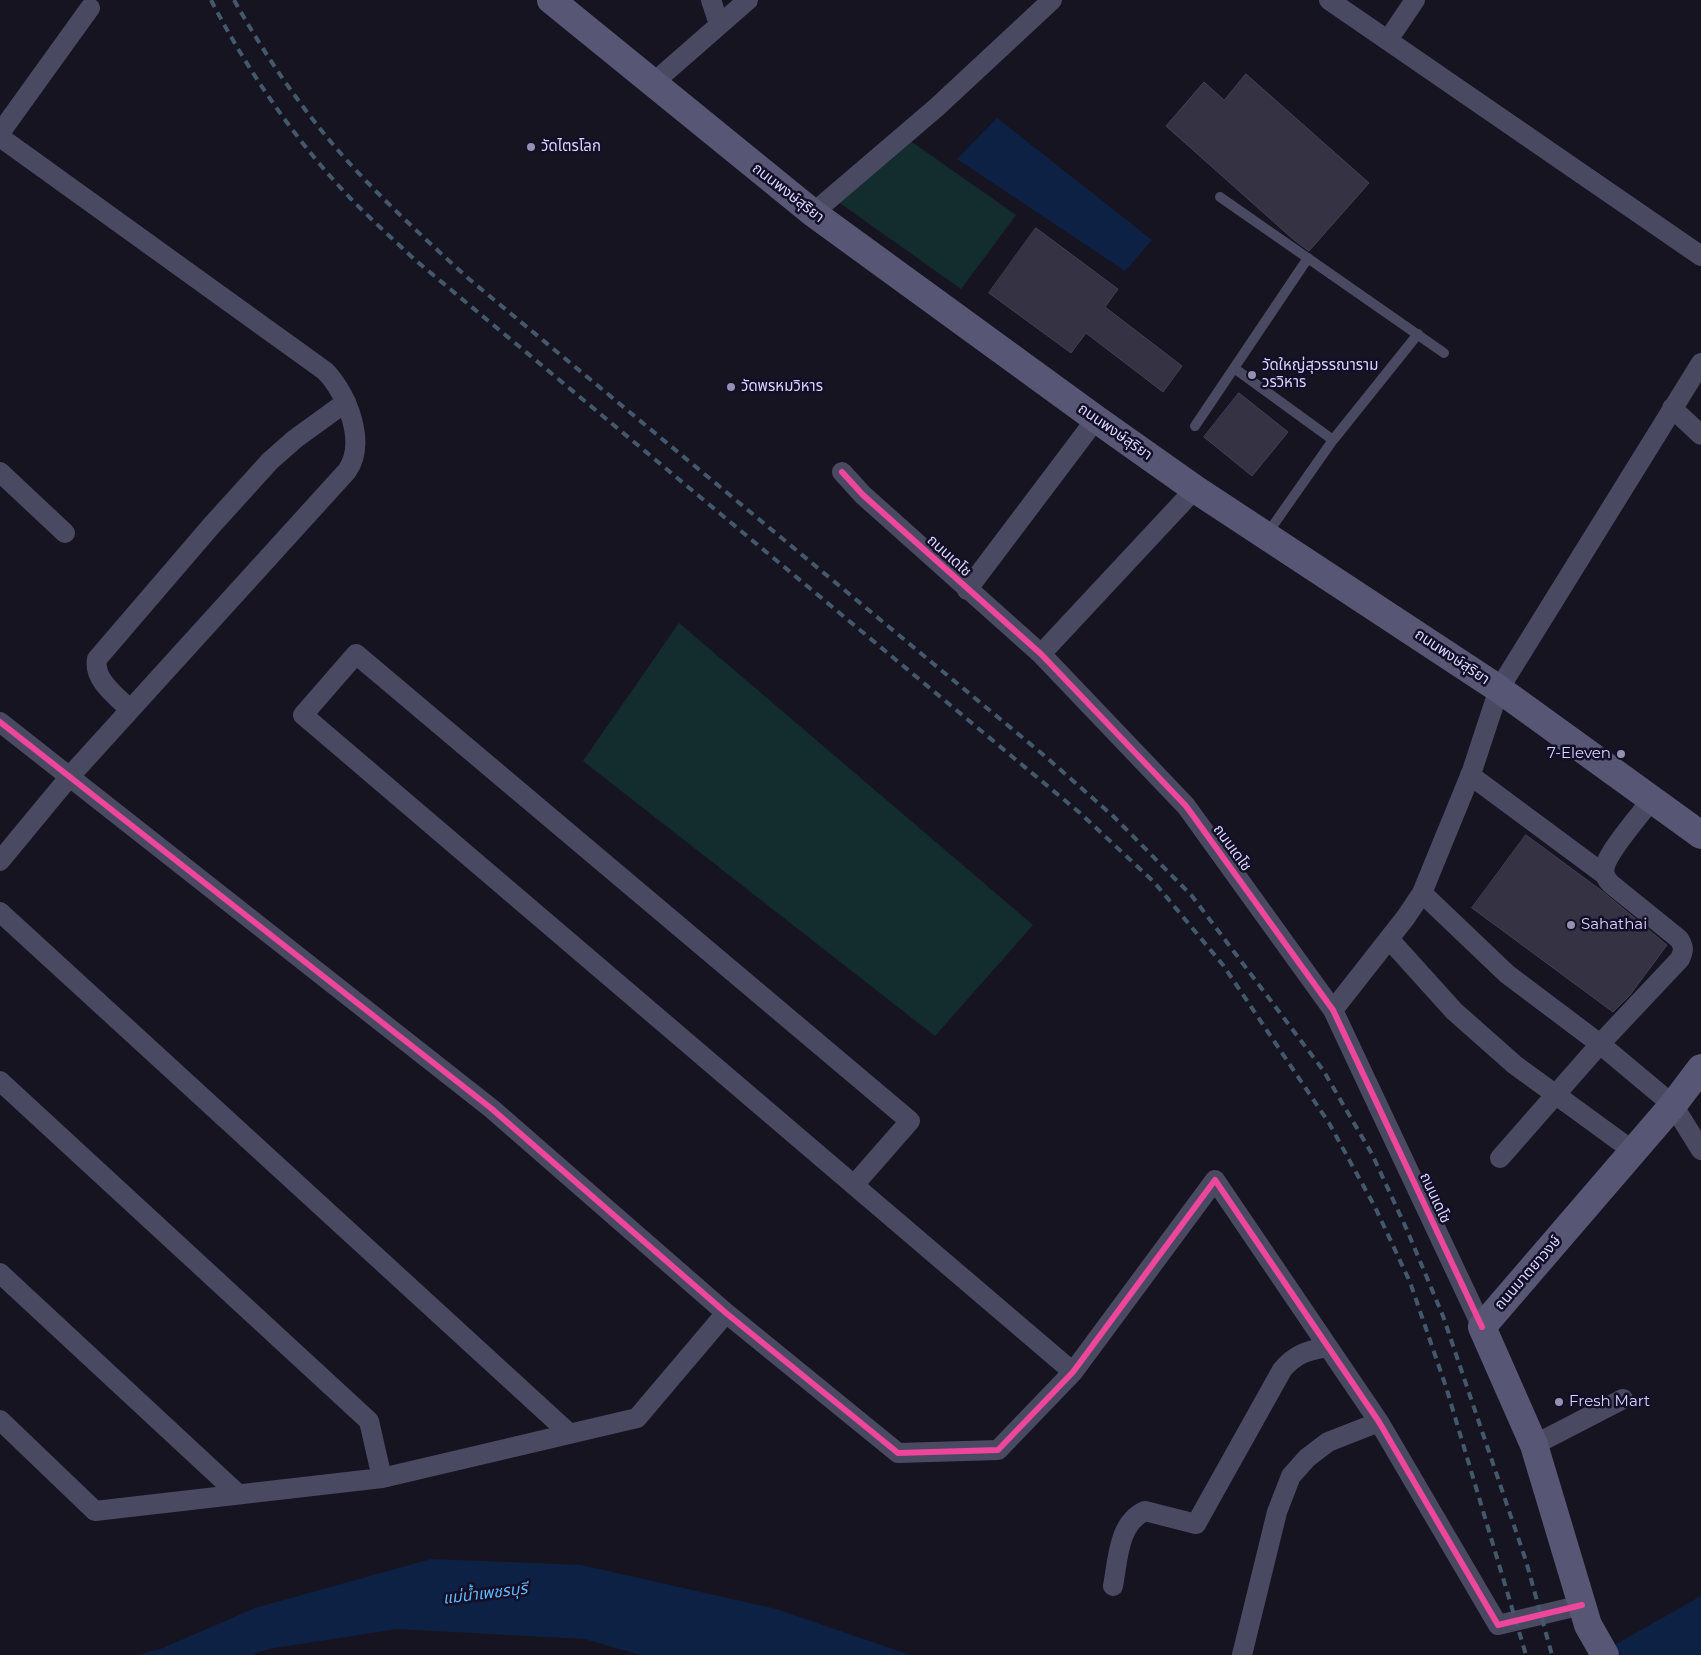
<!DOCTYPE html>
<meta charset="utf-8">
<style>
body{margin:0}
canvas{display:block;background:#161421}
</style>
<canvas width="1701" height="1655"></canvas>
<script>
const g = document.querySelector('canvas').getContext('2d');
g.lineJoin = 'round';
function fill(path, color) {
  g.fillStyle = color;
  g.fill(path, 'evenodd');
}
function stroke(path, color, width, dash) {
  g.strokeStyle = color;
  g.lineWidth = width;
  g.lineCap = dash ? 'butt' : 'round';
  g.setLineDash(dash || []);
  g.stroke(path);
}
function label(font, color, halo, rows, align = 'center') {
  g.font = font + ' Montserrat,"Noto Sans Thai",sans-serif';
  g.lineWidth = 5;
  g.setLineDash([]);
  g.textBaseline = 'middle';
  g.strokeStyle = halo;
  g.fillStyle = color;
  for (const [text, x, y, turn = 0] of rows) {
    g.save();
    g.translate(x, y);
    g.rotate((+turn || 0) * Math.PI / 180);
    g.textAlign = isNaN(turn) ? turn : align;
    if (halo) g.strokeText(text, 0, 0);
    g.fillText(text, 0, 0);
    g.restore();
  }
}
fill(new Path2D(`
 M909,140L1016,215L961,289L837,201Z
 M679,623L1033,925L935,1036L583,761Z`), '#132c2d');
fill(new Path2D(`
 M997,118L1152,240L1125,271L957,159Z
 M431,1559L581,1565L776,1609L910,1655H640L585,1639L397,1629L268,1649L251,1655H138L163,1648L255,1608Z
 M1701,1596V1655H1597Z`), '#0d2144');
const building = new Path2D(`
 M1246,74L1369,183L1309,251L1294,240L1166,126L1204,82L1224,100Z
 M1036,228L1118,289L1105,307L1182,366L1163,392L1086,333L1071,353L989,293Z
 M1239,393L1288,432L1252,476L1204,437Z
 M1526,835L1602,891L1667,945L1630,995L1613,1012L1472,908Z`);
fill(building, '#343243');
stroke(building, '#433f54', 1);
stroke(new Path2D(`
 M1220,197L1444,353
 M1234,368L1333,440
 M1195,426L1308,258
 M1267,534L1333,440L1418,334`), '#4a4962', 10);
stroke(new Path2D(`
 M711,0L719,24
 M1329,0L1701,256
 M1388,40L1415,0
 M652,84L748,0
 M0,133L90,8
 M0,137L325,371C347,393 367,443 347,471L71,775L0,861
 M813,213L937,107L1052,0
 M1672,408L1701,435
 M0,472L65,533
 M842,472L863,495L1041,654L1186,806L1333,1010L1482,1327
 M967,590L1096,419
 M1041,654L1195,489
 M130,710C117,696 93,680 97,659L212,525L270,461L295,439L346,402
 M0,722L492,1109L726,1313L898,1453L998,1450L1073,1372L1215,1180L1379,1422L1498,1625L1582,1605
 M1470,775L1605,875
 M1422,893L1507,974L1600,1044L1673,1105L1701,1150
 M0,912L570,1434
 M1389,939L1454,1011L1515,1065L1633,1151
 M1333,1010L1406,917L1422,893L1472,771L1499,689L1701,363
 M0,1081L369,1421L382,1478
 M1500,1158L1600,1044L1680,959C1684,950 1684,947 1679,939L1611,884C1606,879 1603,874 1605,866C1609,850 1641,814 1652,799
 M854,1185L910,1121L356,654L303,715L1073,1372
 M0,1273L238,1494
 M0,1420L95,1511L382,1478L637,1418L726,1313
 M1534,1445L1623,1399
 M1113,1586C1118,1560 1118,1523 1145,1511L1196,1524L1282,1370C1295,1354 1307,1351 1326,1347
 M1242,1655L1277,1512L1291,1476L1307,1458L1328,1442L1379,1422`), '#4a4962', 20);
stroke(new Path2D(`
 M551,0L813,213L1096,419L1195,489L1499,689L1701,835
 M1605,1655L1588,1625L1534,1445L1482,1327L1673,1105L1701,1068`), '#575674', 28);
stroke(new Path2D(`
 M211,0C248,72 299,146 356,204C375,223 395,241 414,259L1080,813L1154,882L1223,965L1329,1123L1375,1207L1410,1282L1446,1387L1526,1655
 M234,0C271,66 316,130 369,184C401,217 435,248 469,279L1046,757L1113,816L1192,896L1323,1070L1372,1154L1407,1230L1443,1316L1526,1561L1552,1655`), '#43596b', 4, [8, 6]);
stroke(new Path2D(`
 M842,472L863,495L1041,654L1186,806L1333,1010L1482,1327
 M0,722L492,1109L726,1313L898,1453L998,1450L1073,1372L1215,1180L1379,1422L1498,1625L1582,1605`), '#ed469a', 6);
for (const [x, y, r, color] of [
 [531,147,5,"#9591b1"],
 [1252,375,5,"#9591b1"],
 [731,387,5,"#9591b1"],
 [1621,754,5,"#9591b1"],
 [1571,925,5,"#9591b1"],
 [1559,1402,5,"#9591b1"]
]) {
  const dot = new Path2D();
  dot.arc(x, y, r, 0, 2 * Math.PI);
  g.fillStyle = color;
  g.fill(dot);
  stroke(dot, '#130f26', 2);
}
label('15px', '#d9d4ff', '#130f26', [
 ["วัดไตรโลก",541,147],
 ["วัดใหญ่สุวรรณาราม",1262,366],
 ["วรวิหาร",1262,383],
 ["วัดพรหมวิหาร",741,387],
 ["7-Eleven",1611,754,"right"],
 ["Sahathai",1581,925],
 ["Fresh Mart",1569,1402]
], 'left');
label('15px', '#d9d4ff', '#130f26', [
 ["ถนนพงษ์สุริยา",788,193,38],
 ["ถนนพงษ์สุริยา",1115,432,35],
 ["ถนนเดโช",949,556,42],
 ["ถนนพงษ์สุริยา",1452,657,34],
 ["ถนนเดโช",1232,848,54],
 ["ถนนเดโช",1435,1198,65],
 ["ถนนมาตยาวงษ์",1528,1273,-49]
]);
label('italic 16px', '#62b6ff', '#130f26', [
 ["แม่น้ำเพชรบุรี",485,1594,-7]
]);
</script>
